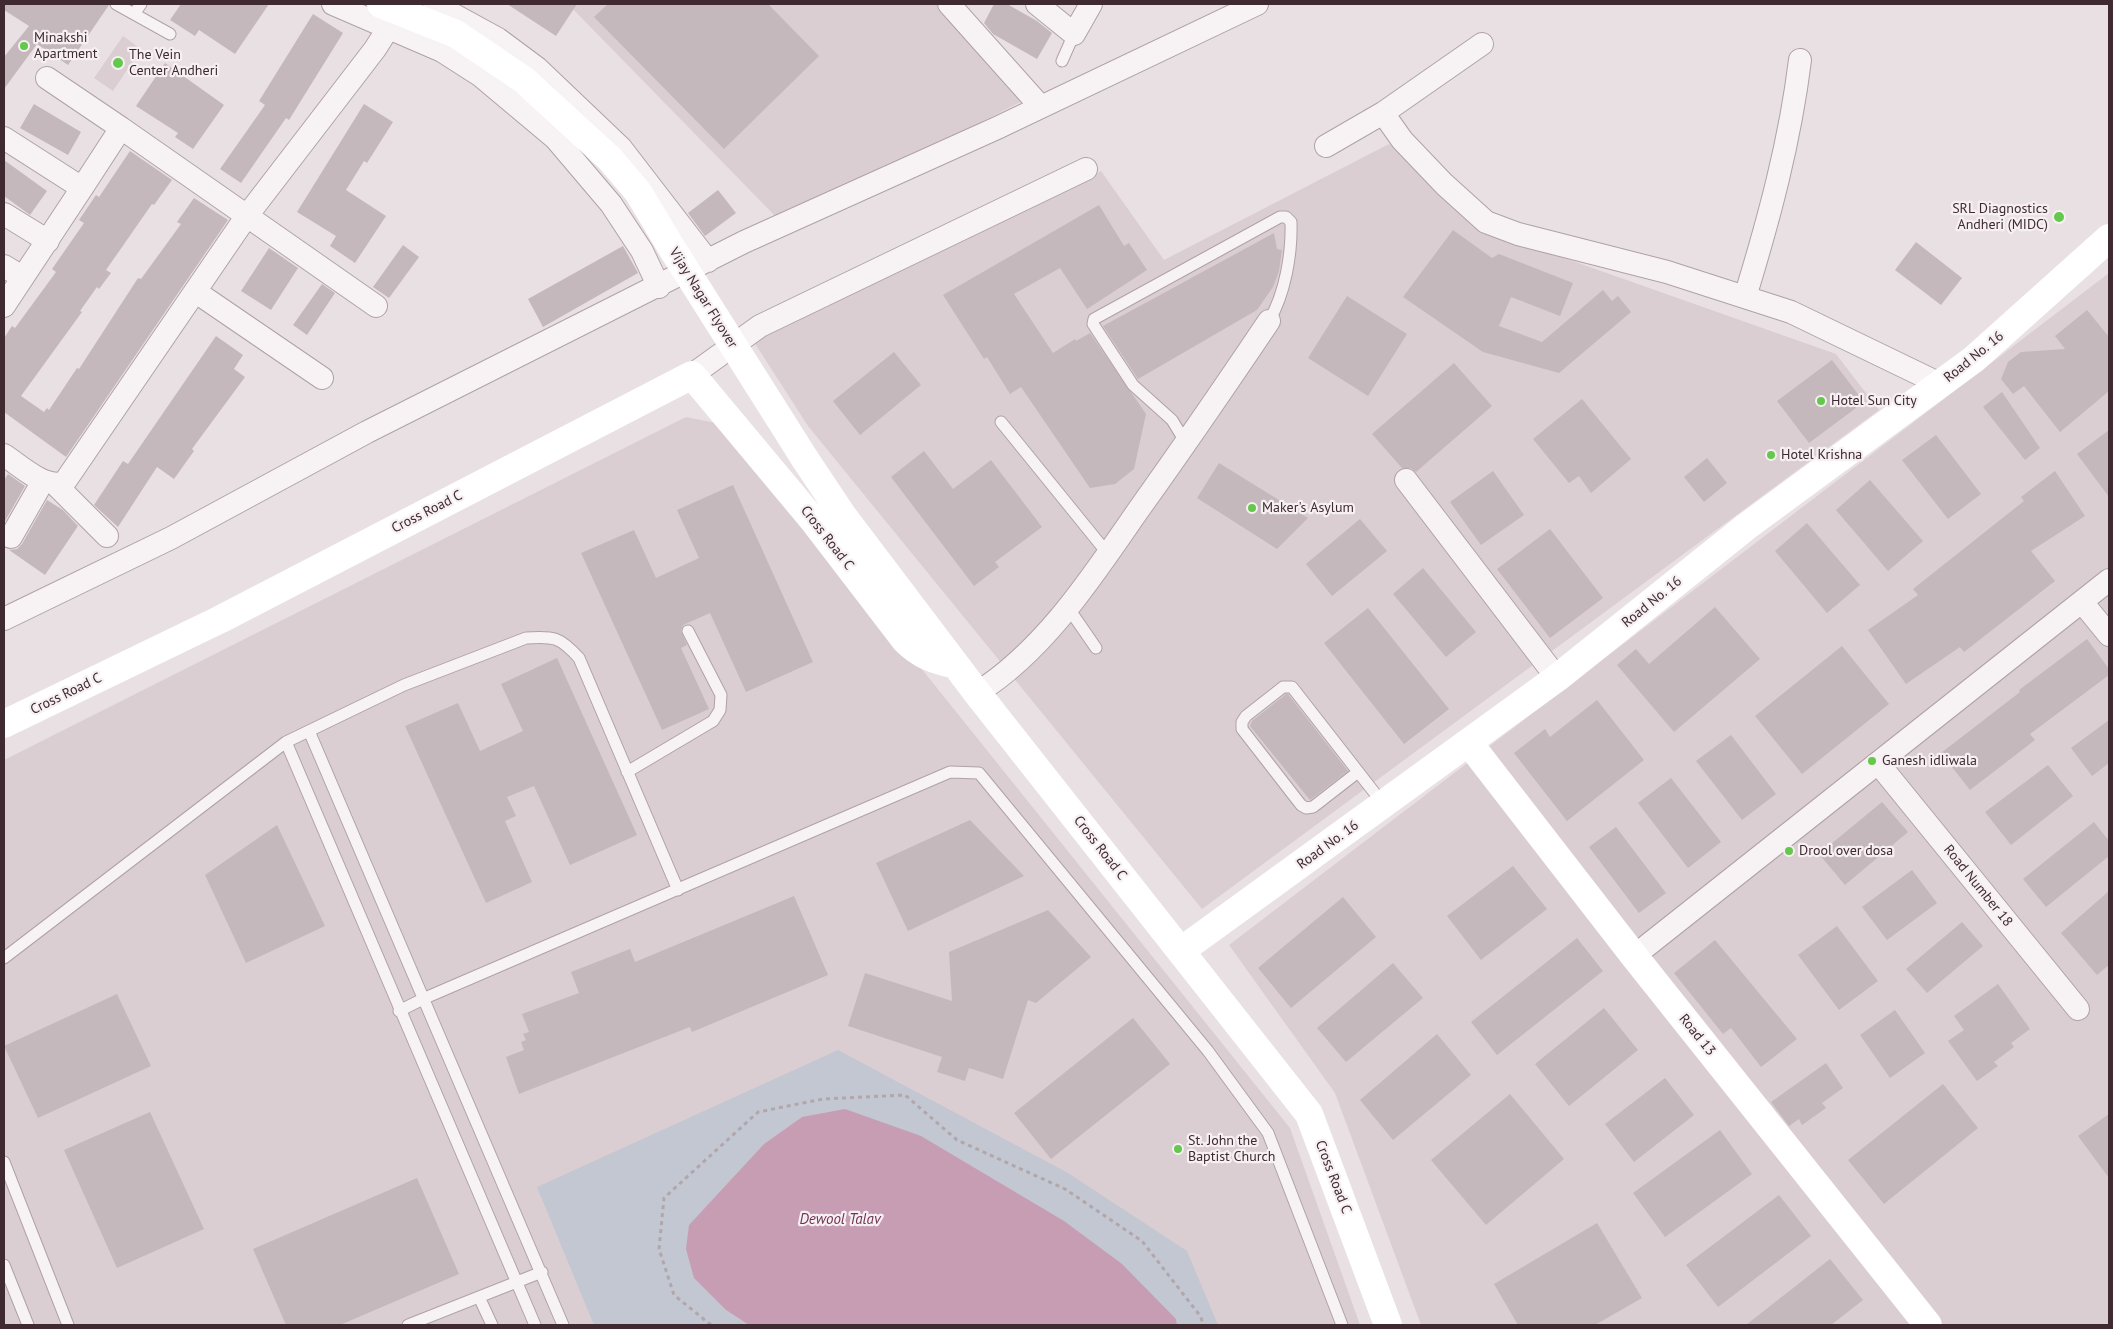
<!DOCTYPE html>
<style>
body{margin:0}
#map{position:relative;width:2113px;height:1329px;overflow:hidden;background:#e9e0e4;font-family:"PT Sans",sans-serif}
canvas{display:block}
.frame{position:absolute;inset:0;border:5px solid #3f2a32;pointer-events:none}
</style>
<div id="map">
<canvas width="2113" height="1329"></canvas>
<div class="frame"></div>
</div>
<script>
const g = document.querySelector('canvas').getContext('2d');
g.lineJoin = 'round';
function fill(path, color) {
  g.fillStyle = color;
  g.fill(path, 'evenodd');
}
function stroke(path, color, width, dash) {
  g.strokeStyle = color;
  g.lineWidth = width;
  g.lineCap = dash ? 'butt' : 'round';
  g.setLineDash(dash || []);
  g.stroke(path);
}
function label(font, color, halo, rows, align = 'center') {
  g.font = font + ' "PT Sans",sans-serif';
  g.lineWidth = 4.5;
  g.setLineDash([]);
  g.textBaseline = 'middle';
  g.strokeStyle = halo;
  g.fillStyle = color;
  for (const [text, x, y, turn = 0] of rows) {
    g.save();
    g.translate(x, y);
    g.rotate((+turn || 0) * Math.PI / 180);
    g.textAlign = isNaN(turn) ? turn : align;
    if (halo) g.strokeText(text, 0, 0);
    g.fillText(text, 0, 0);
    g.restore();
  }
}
fill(new Path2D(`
 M568,4H944L1030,97L783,224Z
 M123,36L141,49L113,91L94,78Z
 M1389,144L1502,236L1836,354L1879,410L1202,909L808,426L754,342L1101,171L1164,260Z
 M2109,273V1325H1421L1335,1093L1229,945Z
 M686,417L726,425L1290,1128L1360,1325H4V760Z`), '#daced3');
fill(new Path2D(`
 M838,1050L1068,1173L1187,1251L1218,1325H1177L1176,1319L802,1117L764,1144L689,1225L726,1310L749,1325H594L537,1187Z`), '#c2c7d2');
fill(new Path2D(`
 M845,1109L921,1136L1064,1221L1122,1264L1176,1319L1177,1325H749L726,1310L694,1278L686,1249L689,1225L764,1144L802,1117Z`), '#c79db3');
fill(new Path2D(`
 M4,4H109V5L68,65L37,44L4,89V57L29,26L4,10Z
 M181,4H269L235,54L199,30L195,36L170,20Z
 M507,4H577L556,36Z
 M608,4H768L819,56L724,149L594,17Z
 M994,4H1007L1037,21L1052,33L1037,59L993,34L984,23Z
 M313,14L343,33L289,120L286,118L241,183L220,169L265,105L259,101Z
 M165,63L224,105L193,149L175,137L178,133L136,106Z
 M34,104L81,132L68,155L20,128Z
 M364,104L393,122L367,163L364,161L346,190L386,216L355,263L330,246L336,236L297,212Z
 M130,151L172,180L154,205L152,204L106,270L111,273L99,289L97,287L80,311L82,312L21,396L44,412L47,408L49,410L77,368L79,369L138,278L141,279L181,224L177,222L194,198L228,220L66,457L4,412V338L12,326L15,328L56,272L52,269L84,223L79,220L96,195L99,197Z
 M4,160L47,191L30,215L4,196Z
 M718,190L736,213L705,236L688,213Z
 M1099,205L1124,246L1129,243L1147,270L1087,309L1060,268L1014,294L1053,353L1075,339L1076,341L1090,333L1146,414L1134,469L1115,484L1090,488L1021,387L1010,394L987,357L984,359L943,295Z
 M1453,230L1492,258L1499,254L1573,283L1560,316L1511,297L1499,326L1542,342L1603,290L1612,301L1618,296L1631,312L1559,373L1483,352L1403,297Z
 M1274,233L1277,249L1282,250L1279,271L1273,287L1257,310L1138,379L1103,326Z
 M1916,242L1962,278L1941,305L1895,270Z
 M403,245L419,257L389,298L373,287Z
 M623,246L638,273L543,327L528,299Z
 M269,248L298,268L271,310L241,291Z
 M322,284L335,293L307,335L293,325Z
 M1347,296L1407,334L1368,396L1308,358Z
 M2087,310L2109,337V391L2060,432L2024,386L2013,394L2001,379L2008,362L2021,352L2065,349L2055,336Z
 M216,336L243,355L234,369L245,377L192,449L194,451L174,479L157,467L118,527L94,505L123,461L128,464Z
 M894,352L921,385L860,435L833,401Z
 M1832,360L1864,402L1809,443L1777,401Z
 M1454,363L1492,406L1416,472L1411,468H1402L1372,434Z
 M2002,392L2040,448L2025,460L1983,407Z
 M1582,399L1631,459L1591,493L1579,476L1569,483L1533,439Z
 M2109,430V497L2077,454Z
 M1936,435L1981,494L1948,519L1902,460Z
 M924,451L953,489L991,460L1042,527L995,562L999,567L974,586L891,477Z
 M1707,458L1727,483L1704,502L1684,477Z
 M1219,463L1308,518L1277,549L1197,498Z
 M1493,471L1524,515L1481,545L1450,502Z
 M2055,471L2085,516L2031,551L2055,581L1964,652L1960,647L1906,684L1868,630L1918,595L1913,589L2024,501L2021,497Z
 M8,474L25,486L4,523V480Z
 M1870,480L1923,541L1888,571L1836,510Z
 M733,485L813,662L746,692L710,613L683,625L681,631L687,645L681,648L709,709L662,730L581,553L634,530L656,578L699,558L677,510Z
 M47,500L63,510L78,526L45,575L9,550L17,549L22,544Z
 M1360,519L1387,551L1332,596L1306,564Z
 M1807,523L1860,585L1827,613L1775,551Z
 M1550,529L1603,598L1550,638L1497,569Z
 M1423,568L1476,632L1446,657L1393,594Z
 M1715,607L1760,659L1674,732L1617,665L1636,649L1649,664Z
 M1368,608L1449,709L1404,744L1324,643Z
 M2087,639L2109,669V675L2030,734L2035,740L1970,790L1941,753L2020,692L2019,690Z
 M1842,646L1889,704L1802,774L1755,716Z
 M557,658L637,835L570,865L534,786L507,797L516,816L505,821L532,882L486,903L405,726L458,703L480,751L523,731L501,684Z
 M1286,694H1288L1348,771L1310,800L1250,726L1252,721Z
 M1597,700L1644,760L1567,821L1514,753L1545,729L1550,737Z
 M2109,720V763L2092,776L2071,748Z
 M1731,735L1776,794L1742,820L1696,761Z
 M2048,765L2073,796L2011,845L1985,812Z
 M1671,778L1721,842L1688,868L1638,803Z
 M1882,802L1908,832L1845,885L1819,854Z
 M970,820L1024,876L908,931L876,863Z
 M2094,822L2109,841V856L2046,907L2023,879Z
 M277,825L325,926L246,963L205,875Z
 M1616,827L1666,893L1639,913L1589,847Z
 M1513,866L1547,909L1481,960L1447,916Z
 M1912,870L1937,903L1887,940L1862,907Z
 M2109,891V965L2097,975L2061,933Z
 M794,896L828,975L692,1032L690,1027L519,1094L506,1057L524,1050L521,1042L526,1040L523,1034L529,1032L522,1014L579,993L571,972L630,949L635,962Z
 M1343,897L1376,937L1291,1008L1258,968Z
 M1048,910L1091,957L1036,1003L1028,1000L1003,1079L969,1068L965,1081L937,1072L942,1057L848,1026L865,973L952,1001L949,952Z
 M1962,922L1983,946L1927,993L1906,969Z
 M1837,926L1878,981L1839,1010L1798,955Z
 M1577,938L1603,971L1497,1055L1471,1022Z
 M1715,940L1797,1039L1761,1067L1731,1028L1723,1034L1674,973Z
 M1393,963L1423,998L1346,1062L1317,1028Z
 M1998,984L2030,1029L2011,1043L2014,1047L1994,1062L1998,1066L1977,1081L1948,1041L1964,1030L1954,1016Z
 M117,994L151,1066L38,1118L4,1046Z
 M1604,1008L1638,1050L1569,1106L1535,1064Z
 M1895,1010L1925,1053L1890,1078L1860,1035Z
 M1133,1018L1170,1064L1051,1159L1014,1113Z
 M1437,1034L1471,1075L1393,1140L1360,1100Z
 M1826,1063L1843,1088L1822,1103L1826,1108L1802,1125L1799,1119L1789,1126L1771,1102Z
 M1665,1078L1694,1115L1634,1162L1605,1124Z
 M1943,1084L1978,1128L1884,1204L1848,1160Z
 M1510,1094L1564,1159L1486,1225L1431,1160Z
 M150,1112L204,1229L117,1268L64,1150Z
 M2109,1114V1178L2078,1136Z
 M1720,1130L1752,1174L1665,1237L1633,1193Z
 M417,1178L459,1274L340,1325H286L253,1249Z
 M1779,1195L1811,1236L1718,1307L1686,1265Z
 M1597,1223L1642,1298L1595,1325H1518L1494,1284Z
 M1830,1259L1863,1300L1831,1325H1746Z`), '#c5b8bd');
const lane = new Path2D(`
 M116,4L134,14
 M141,4L134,14L170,34
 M1062,61L1074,34
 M1001,422L1108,554
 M1186,443L1172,420L1133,385L1093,324L1094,319L1280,217H1286L1291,222C1292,254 1285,294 1269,321
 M1067,606L1096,648
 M309,731L563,1325
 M286,742L535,1325
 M627,772L713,721L720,710L721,695L688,631
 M1358,772L1313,807L1306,808L1301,805L1242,729V722L1246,716L1283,687H1292L1384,805
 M4,958L286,742L404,685L526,638C554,636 560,637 579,658L678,890
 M399,1011L425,998L950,772L979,773L1208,1051L1268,1133L1342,1325
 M4,1162L68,1325
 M4,1265L28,1325
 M479,1297L492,1325
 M408,1325L542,1272`);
const street = new Path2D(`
 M333,4L442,51L481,76L555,138L611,204L642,251L659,287
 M434,4L498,39L537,68L621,148L708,261
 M949,4L1041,107
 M1037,4L1074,34L1091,4
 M47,78L121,128
 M1383,113L1402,140L1444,184L1486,222L1518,234L1667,272L1791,312L1940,384
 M4,138L82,188L4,306
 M1326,146L1383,113L1482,44
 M82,188L121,128L376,306
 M4,214L48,241
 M4,266L22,277
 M196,292L322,378
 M1745,297C1769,219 1790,141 1800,60
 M692,375L760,326L1086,169
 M4,455C21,466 43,488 64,483L246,217L375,49L389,27
 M1406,480L1557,678
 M56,485L107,536
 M11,537L43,481
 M2082,602L2109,635
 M4,619L171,538L367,432L744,242L997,128L1257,4
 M977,693C1045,650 1092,577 1137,512C1182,449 1226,385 1269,321
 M1878,763L2078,1009
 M1634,956L2109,580`);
stroke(lane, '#afa2a7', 13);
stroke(street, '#afa2a7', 24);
stroke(new Path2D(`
 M711,1325L674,1295L659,1249L664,1198L758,1112L823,1099L905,1095L957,1140L1065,1189L1142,1241L1201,1317L1203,1325`), '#b1a7aa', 3, [4, 4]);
stroke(lane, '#f7f3f4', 11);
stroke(street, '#f7f3f4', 22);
stroke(new Path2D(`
 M381,4L456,34L524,80L610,159L638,192L673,250
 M805,459L843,516L977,693L1309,1114L1388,1325
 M4,724L221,619L692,375L813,520L905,640C921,656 935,660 956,665
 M1469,743L1634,956L1928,1325
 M1182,950L1557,678L1747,526L1974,359L2109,238`), '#fff', 28);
stroke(new Path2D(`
 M673,250L805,459`), '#fff', 28);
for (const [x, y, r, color] of [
 [24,46,5,"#63c84b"],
 [118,63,6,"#63c84b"],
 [2059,217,6,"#63c84b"],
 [1821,401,5,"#63c84b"],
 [1771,455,5,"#63c84b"],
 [1252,508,5,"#63c84b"],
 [1872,761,5,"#63c84b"],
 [1789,851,5,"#63c84b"],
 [1178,1149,5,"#63c84b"]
]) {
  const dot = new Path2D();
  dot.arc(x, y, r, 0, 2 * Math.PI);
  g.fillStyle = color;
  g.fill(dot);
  stroke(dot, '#f6f0f3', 2);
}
label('14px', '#3f2a32', '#f6f0f3', [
 ["Minakshi",34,38],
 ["Apartment",34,54],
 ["The Vein",129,55],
 ["Center Andheri",129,71],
 ["SRL Diagnostics",2048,209,"right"],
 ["Andheri (MIDC)",2048,225,"right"],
 ["Hotel Sun City",1831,401],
 ["Hotel Krishna",1781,455],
 ["Maker's Asylum",1262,508],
 ["Ganesh idliwala",1882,761],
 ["Drool over dosa",1799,851],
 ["St. John the",1188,1141],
 ["Baptist Church",1188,1157]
], 'left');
label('14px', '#3f2a32', '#f6f0f3', [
 ["Vijay Nagar Flyover",703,298,58],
 ["Road No. 16",1974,357,-39],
 ["Cross Road C",427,512,-27],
 ["Cross Road C",827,538,52],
 ["Road No. 16",1652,602,-39],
 ["Cross Road C",66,694,-26],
 ["Road No. 16",1328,845,-36],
 ["Cross Road C",1100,848,52],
 ["Road Number 18",1978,886,51],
 ["Road 13",1697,1035,51],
 ["Cross Road C",1333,1177,69]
]);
label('italic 15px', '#713553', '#f6f0f3', [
 ["Dewool Talav",840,1220]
]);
</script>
